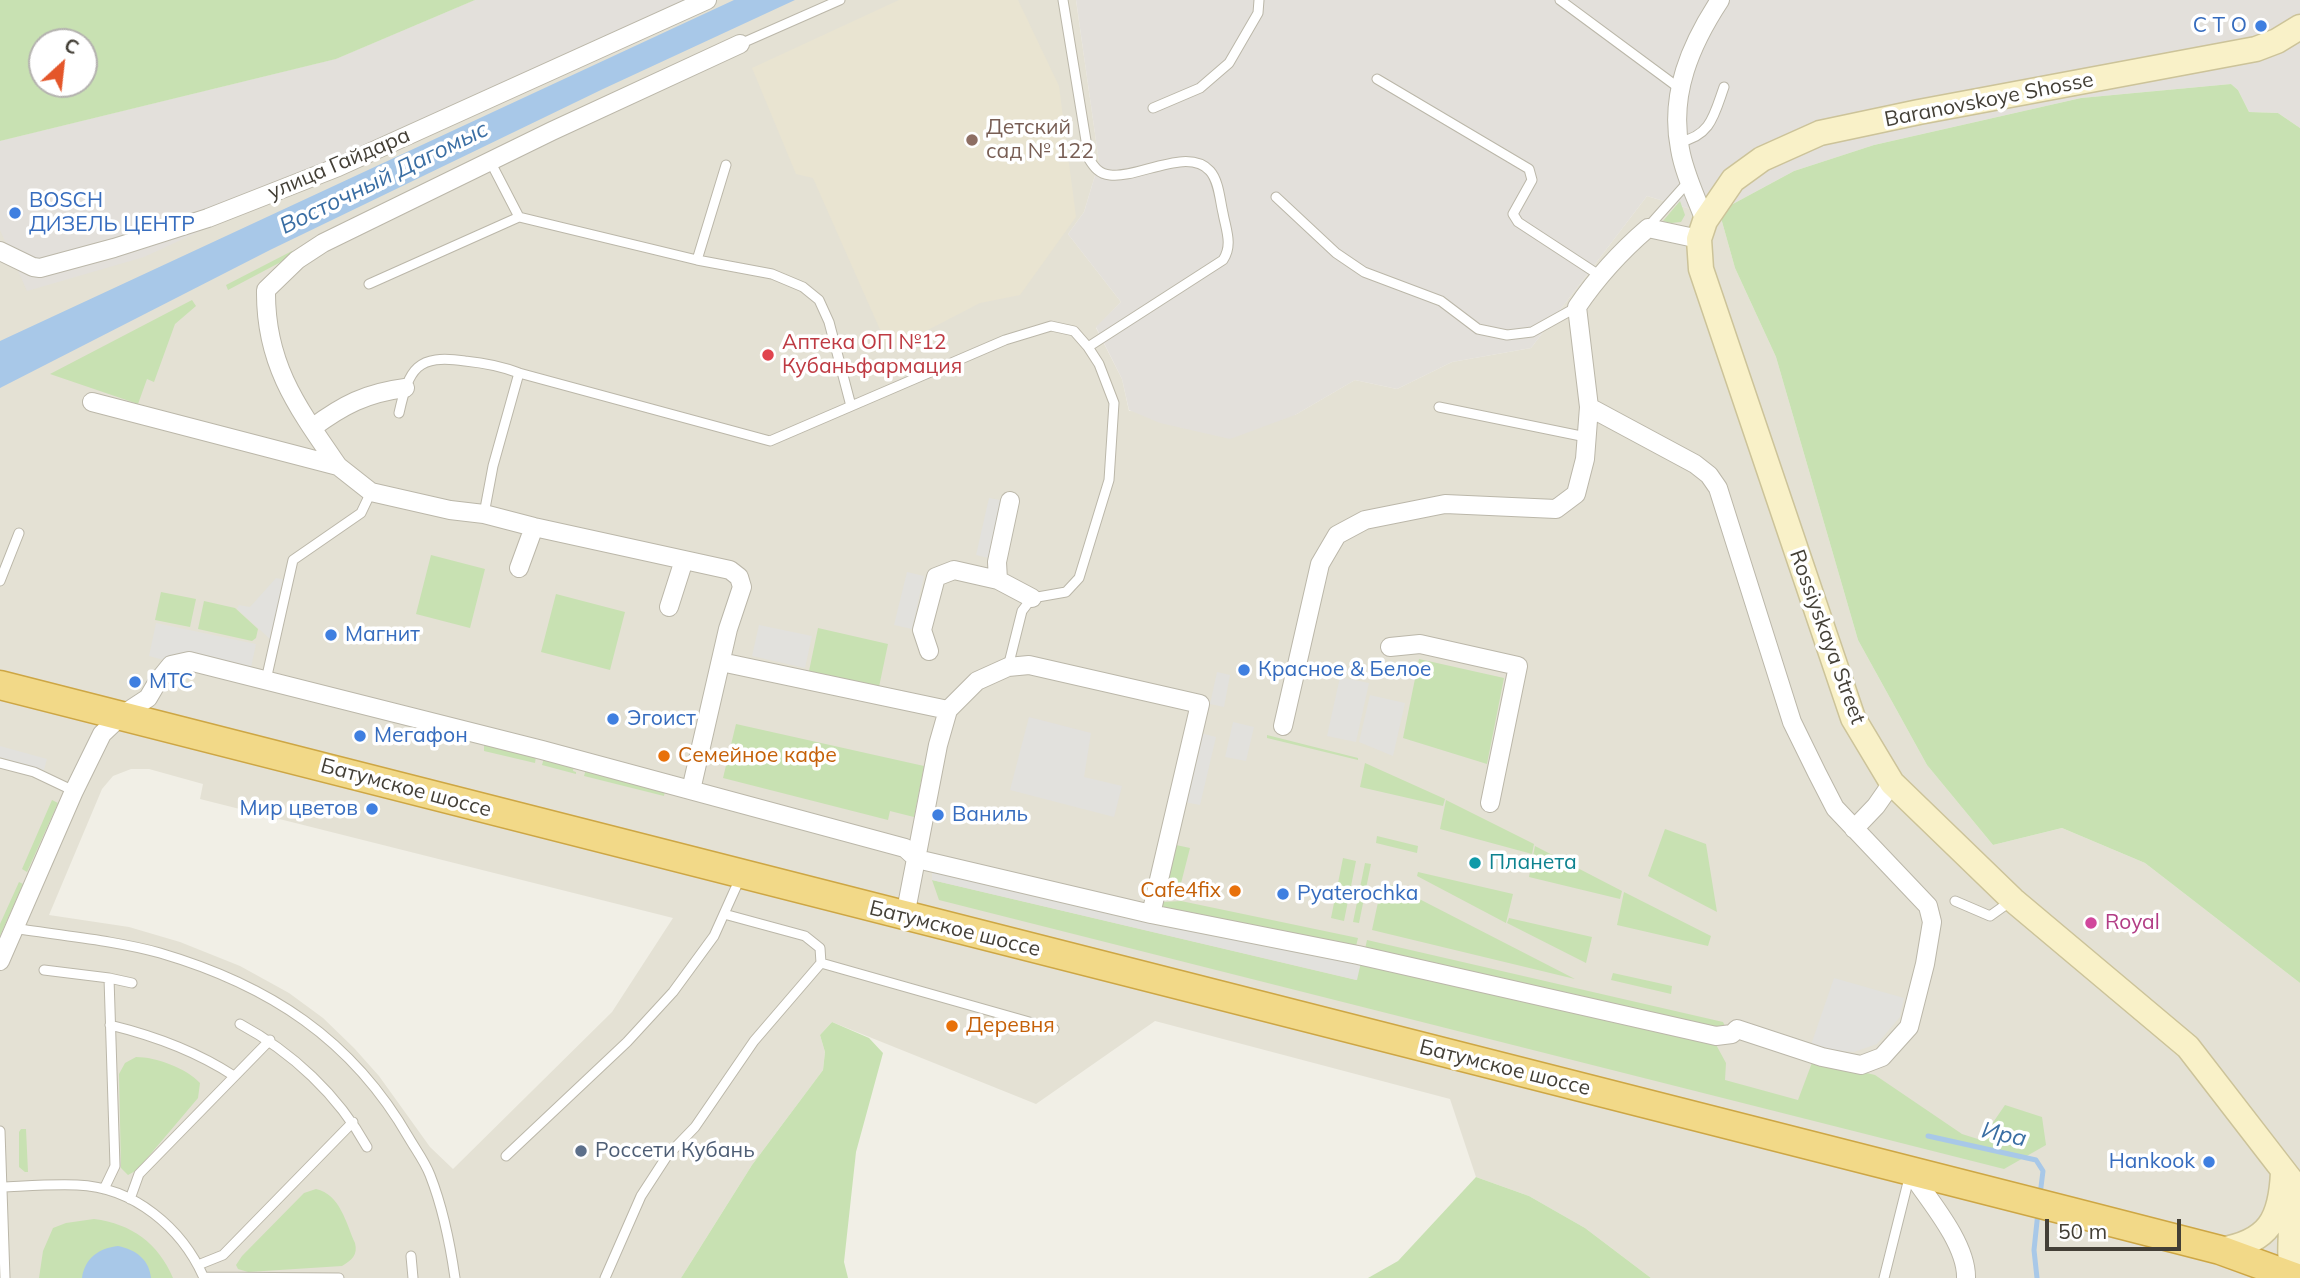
<!DOCTYPE html>
<meta charset="utf-8">
<style>
body{margin:0}
#map{position:relative;width:2300px;height:1278px;overflow:hidden;background:#f1efe6;font-family:Mulish,sans-serif}
canvas{display:block}
.north{position:absolute;left:28px;top:28px;width:70px;height:70px;box-sizing:border-box;background:#fff;border:2px solid #b4b2af;border-radius:50%;rotate:27deg;font-size:19px;font-weight:700;line-height:28px;text-align:center;color:#433f36}
.north::after{content:'';display:block;margin:auto;width:24px;height:32px;background:#e4562a;clip-path:polygon(50% 0,100% 100%,50% 72%,0 100%)}
.scale{position:absolute;left:2045px;top:1219px;width:136px;height:32px;box-sizing:border-box;border:4px solid #433f36;border-top:0;padding-left:9px;font-size:21px;line-height:24px;white-space:nowrap;color:#433f36;-webkit-text-stroke:5px #fff;paint-order:stroke}
</style>
<div id="map">
<canvas width="2300" height="1278"></canvas>
<div class="north">С</div>
<div class="scale">50 m</div>
</div>
<script>
const g = document.querySelector('canvas').getContext('2d');
g.lineJoin = 'round';
function fill(path, color) {
  g.fillStyle = color;
  g.fill(path, 'evenodd');
}
function stroke(path, color, width, dash) {
  g.strokeStyle = color;
  g.lineWidth = width;
  g.lineCap = dash ? 'butt' : 'round';
  g.setLineDash(dash || []);
  g.stroke(path);
}
function label(font, color, halo, rows, align = 'center') {
  g.font = font + ' Mulish,sans-serif';
  g.lineWidth = 7;
  g.setLineDash([]);
  g.textBaseline = 'middle';
  g.strokeStyle = halo;
  g.fillStyle = color;
  for (const [text, x, y, turn = 0] of rows) {
    g.save();
    g.translate(x, y);
    g.rotate((+turn || 0) * Math.PI / 180);
    g.textAlign = isNaN(turn) ? turn : align;
    if (halo) g.strokeText(text, 0, 0);
    g.fillText(text, 0, 0);
    g.restore();
  }
}
fill(new Path2D(`
 M475,0H1076L1099,162L1084,212L1068,234L1121,302L1096,328L1122,379L1129,411L1295,415L1355,380L1397,389L1452,362L1531,348L1647,196L1721,218L1735,268L1776,357L1858,640L1927,765L1993,845L2062,828L2145,863L2300,983V1278H1651L1585,1228L1529,1196L1476,1177L1450,1099L1155,1021L1036,1104L832,1022L820,1035L825,1052L823,1070L752,1165L681,1278H0V141L336,59ZM131,769H149L203,784L200,799L673,918L612,1012L453,1169L430,1147L379,1076L354,1048L323,1018L289,993L240,966L180,942L129,927L49,915L102,789L113,776Z`), '#e4e1d4');
fill(new Path2D(`
 M475,0H700L144,257L27,291L0,230V141L336,59Z
 M1076,0H2300V128L2278,113L2249,112L2238,90L2231,84L2081,98L1874,145L1794,171L1731,205L1721,218L1647,196L1531,348L1452,362L1397,389L1355,380L1295,415L1230,439L1160,423L1129,410L1122,379L1096,327L1121,302L1068,234L1084,212L1099,162Z`), '#e3e0db');
fill(new Path2D(`
 M899,0H1018L1059,86L1076,217L1020,295L980,303L889,350L813,178L796,174L752,68Z`), '#e9e4d1');
fill(new Path2D(`
 M0,0H475L336,59L0,141ZM84,42V84H42V42Z
 M2231,84L2238,90L2249,112L2278,113L2300,128V983L2145,863L2062,828L1993,845L1927,765L1858,640L1776,357L1735,268L1721,218L1731,205L1794,171L1874,145L2081,98Z
 M1680,201L1685,215L1681,222L1671,223L1663,221Z
 M292,251L294,255L228,290L226,285Z
 M192,300L196,306L175,324L154,382L147,379L138,404L50,374Z
 M431,555L485,569L470,628L416,614Z
 M161,592L196,599L190,627L155,620Z
 M556,594L625,612L610,670L541,652Z
 M204,601L235,608L258,629L256,638L252,641L198,629Z
 M818,628L888,644L879,687L809,671Z
 M1419,659L1504,678L1487,764L1403,738Z
 M736,724L924,766L914,817L890,811L888,820L723,778Z
 M1267,735L1358,758V760L1267,738Z
 M484,742L536,756L535,763L484,751Z
 M544,758L574,766L573,771L576,772V774L542,765Z
 M1365,763L1445,799L1443,806L1360,787Z
 M586,769L665,791L664,796L584,776Z
 M52,800L58,803L27,872L22,869Z
 M1446,800L1534,844L1532,854L1440,829Z
 M1665,829L1706,844L1717,912L1648,876Z
 M1377,836L1418,846L1417,853L1376,843Z
 M1176,845L1190,848L1178,895H1165Z
 M1535,846L1622,891L1620,899L1529,877Z
 M1343,858L1356,861L1344,921L1331,918Z
 M1365,863L1371,864L1359,923L1353,922Z
 M1418,872L1513,894L1506,923L1417,876Z
 M932,880L1356,980L1361,962L1714,1041L1726,1063L1725,1080L1798,1100L1813,1060L1875,1075L1962,1134L1981,1140L2005,1105L2042,1117L2046,1145L2004,1169L939,900Z
 M19,882L23,884L0,936V924Z
 M1392,885L1575,979L1372,930L1380,893Z
 M1624,892L1711,936L1708,946L1617,925Z
 M1181,901L1358,938L1356,946L1161,907L1163,902Z
 M1509,918L1592,937L1586,963L1507,923Z
 M1367,940L1723,1022L1727,1030L1365,949Z
 M1613,973L1672,986L1671,994L1611,980Z
 M832,1022L869,1038L883,1053L856,1152L844,1262L848,1278H681L752,1165L823,1070L825,1052L820,1035Z
 M136,1057C156,1057 186,1068 200,1083L198,1098L137,1170L128,1175L121,1168L119,1074L125,1063Z
 M21,1129H26L28,1172H25L19,1167V1132Z
 M1476,1177L1529,1196L1585,1228L1651,1278H1368L1398,1261Z
 M316,1189C340,1194 346,1223 355,1243C358,1255 352,1260 342,1266L248,1272L238,1269L236,1265L242,1256L304,1193Z
 M94,1219C132,1224 158,1243 173,1278H39L43,1251L53,1228L66,1223Z`), '#c8e1b2');
fill(new Path2D(`
 M989,498L1006,501L993,559L976,555Z
 M907,572L924,576L912,629L894,625Z
 M276,578L286,580L271,640L237,609L239,605L250,607Z
 M156,623L256,644L250,672L171,662L149,656Z
 M759,625L812,636L805,668L752,656Z
 M1217,672L1230,675L1224,707L1210,704Z
 M1340,677L1369,683L1356,742L1327,736Z
 M1370,695L1405,703L1393,756L1359,742Z
 M1029,717L1091,733L1084,777L1122,786L1114,817L1010,790Z
 M1233,722L1254,727L1246,761L1225,757Z
 M1200,733L1216,737L1200,805L1184,802Z
 M0,746L47,759L44,770L0,757Z
 M932,854L1161,907L1361,962L1357,980L932,880Z
 M1834,978L1904,998L1900,1017L1877,1044L1854,1052L1822,1049L1811,1045Z`), '#e2e1dd');
fill(new Path2D(`
 M734,0H795L603,89L270,250L0,388V341Z
 M118,1246C136,1250 149,1259 151,1278H82C85,1258 99,1248 118,1246Z`), '#a8c8e8');
stroke(new Path2D(`
 M1928,1136L2036,1160L2043,1171L2040,1195
 M2037,1278L2034,1250L2038,1212`), '#a8c8e8', 5);
const service = new Path2D(`
 M1063,0L1089,159C1094,167 1099,174 1110,175C1137,179 1188,146 1210,171C1219,181 1220,201 1223,213C1226,230 1233,245 1223,260L1088,347
 M1560,0L1679,88
 M740,44L840,0
 M1377,79L1529,169L1532,180L1513,214L1518,222L1599,275
 M1153,108L1200,88L1229,63L1258,13L1259,0
 M1679,142C1711,136 1714,115 1724,87
 M490,161L519,217
 M1276,197L1336,253L1364,272L1441,301L1478,329L1507,335L1532,332L1577,307
 M1648,227L1689,181
 M697,260L726,165
 M369,284L519,217L697,260L772,274L803,287L819,300L829,322L851,406
 M1439,407L1586,437
 M399,413C409,368 417,354 465,361C485,363 501,366 519,373L770,441L1005,340L1051,326L1074,331L1088,347L1099,364L1114,403L1109,480L1079,578L1066,592L1032,598L1022,611L1008,667
 M484,514L493,466L519,373
 M0,581L19,533
 M266,680L293,560L361,513L371,492
 M0,763L34,772L74,791
 M1955,901L1990,916L2011,901
 M14,928C62,936 113,940 160,953C269,985 352,1039 409,1138C416,1150 425,1162 430,1175C443,1208 450,1243 455,1278
 M821,963L1054,1029
 M44,970L109,978L132,983
 M240,1024C292,1052 338,1095 367,1147
 M110,1025C155,1036 196,1051 234,1076
 M0,1131L5,1278
 M506,1156L627,1042L673,992L714,936L741,876
 M2,1187C26,1186 52,1184 77,1185C134,1187 182,1228 204,1278
 M104,1189L115,1166L109,978
 M130,1199L139,1174L270,1040
 M411,1256L413,1278
 M198,1265L223,1255L353,1122
 M204,1277L339,1278
 M605,1278L641,1196L667,1156L695,1127L754,1041L821,963L820,948L805,936L724,914
 M1884,1278L1910,1174`);
const minor = new Path2D(`
 M1705,221C1696,197 1684,173 1680,149C1669,94 1691,44 1720,0
 M0,251L33,267L40,268L114,248L208,218L338,167L707,0
 M92,402L338,466L371,492L450,510L484,514L534,527L730,570L739,577L742,587L728,629L691,790
 M312,428C343,405 366,393 405,388
 M338,466C297,407 265,364 266,290L297,260L323,243L552,131L740,44
 M1010,501L997,562L998,580L1032,598
 M519,568L534,527
 M669,607L684,560
 M1390,647L1420,644L1518,666L1490,803
 M929,651L922,630L936,577L954,570L998,580
 M721,662L948,710
 M1283,726L1320,564L1337,535L1365,520L1445,504L1556,509L1576,494L1585,459L1589,407
 M1854,829L1876,806L1892,783
 M1151,914L1358,955L1716,1036L1732,1034L1737,1029L1822,1057L1861,1065L1882,1057L1909,1027L1925,964L1932,922L1928,906L1835,808L1817,773L1792,722L1718,488L1709,475L1695,464L1589,407L1577,307C1598,276 1620,252 1648,228L1699,239
 M0,961L74,791L102,734L122,715L148,698L158,681L171,665L189,661L542,750L905,848L917,859L1151,914L1200,704L1029,665L1008,667L977,681L948,710L938,745L905,916
 M1910,1172C1929,1200 1967,1244 1966,1278`);
const secondary = new Path2D(`
 M2300,27L2277,41L2256,49L1919,112L1820,133L1762,159L1733,180L1705,221L1699,239L1701,269L1853,718L1892,783L2013,900L2188,1047L2300,1192
 M2288,1189C2296,1218 2286,1247 2293,1276
 M2220,1250C2269,1242 2281,1219 2283,1172`);
const trunk = new Path2D(`
 M0,685L2072,1212L2220,1250L2297,1278`);
stroke(service, '#bbb7a9', 11);
stroke(minor, '#bbb7a9', 20);
stroke(secondary, '#ccc399', 27);
stroke(trunk, '#cda644', 31);
stroke(service, '#fff', 9);
stroke(minor, '#fff', 18);
stroke(secondary, '#f9f1c8', 24);
stroke(trunk, '#f2d988', 28);
for (const [x, y, r, color] of [
 [2261,26,7,"#3f7fe0"],
 [972,140,7,"#8d6e63"],
 [15,213,7,"#3f7fe0"],
 [768,355,7,"#e0444e"],
 [331,635,7,"#3f7fe0"],
 [1244,670,7,"#3f7fe0"],
 [135,682,7,"#3f7fe0"],
 [613,719,7,"#3f7fe0"],
 [360,736,7,"#3f7fe0"],
 [664,756,7,"#e8710a"],
 [372,809,7,"#3f7fe0"],
 [938,815,7,"#3f7fe0"],
 [1475,863,7,"#0f9aa8"],
 [1235,891,7,"#e8710a"],
 [1283,894,7,"#3f7fe0"],
 [2091,923,7,"#d1479c"],
 [952,1026,7,"#e8710a"],
 [581,1151,7,"#5c6f8a"],
 [2209,1162,7,"#3f7fe0"]
]) {
  const dot = new Path2D();
  dot.arc(x, y, r, 0, 2 * Math.PI);
  g.fillStyle = color;
  g.fill(dot);
  stroke(dot, '#fff', 2.5);
}
label('21px', '#366cbe', '#fff', [
 ["С Т О",2247,26,"right"],
 ["BOSCH",29,201],
 ["ДИЗЕЛЬ ЦЕНТР",29,225],
 ["Магнит",345,635],
 ["Красное & Белое",1258,670],
 ["МТС",149,682],
 ["Эгоист",627,719],
 ["Мегафон",374,736],
 ["Мир цветов",358,809,"right"],
 ["Ваниль",952,815],
 ["Pyaterochka",1297,894],
 ["Hankook",2195,1162,"right"]
], 'left');
label('21px', '#433f36', '#fff', [
 ["Baranovskoye Shosse",1989,100,-11],
 ["улица Гайдара",339,164,-23],
 ["Rossiyskaya Street",1827,637,70],
 ["Батумское шоссе",406,788,15],
 ["Батумское шоссе",955,929,14],
 ["Батумское шоссе",1505,1068,14]
]);
label('21px', '#785e54', '#fff', [
 ["Детский",986,128],
 ["сад № 122",986,152]
], 'left');
label('21px', '#be3a42', '#fff', [
 ["Аптека ОП №12",782,343],
 ["Кубаньфармация",782,367]
], 'left');
label('21px', '#c56008', '#fff', [
 ["Семейное кафе",678,756],
 ["Cafe4fix",1221,891,"right"],
 ["Деревня",966,1026]
], 'left');
label('21px', '#0d838f', '#fff', [
 ["Планета",1489,863]
], 'left');
label('21px', '#b23c85', '#fff', [
 ["Royal",2105,923]
], 'left');
label('21px', '#4e5e75', '#fff', [
 ["Россети Кубань",595,1151]
], 'left');
label('italic 23px', '#3a6ea3', '#fff', [
 ["Восточный Дагомыс",384,178,-26],
 ["Ира",2004,1135,12]
]);
</script>
